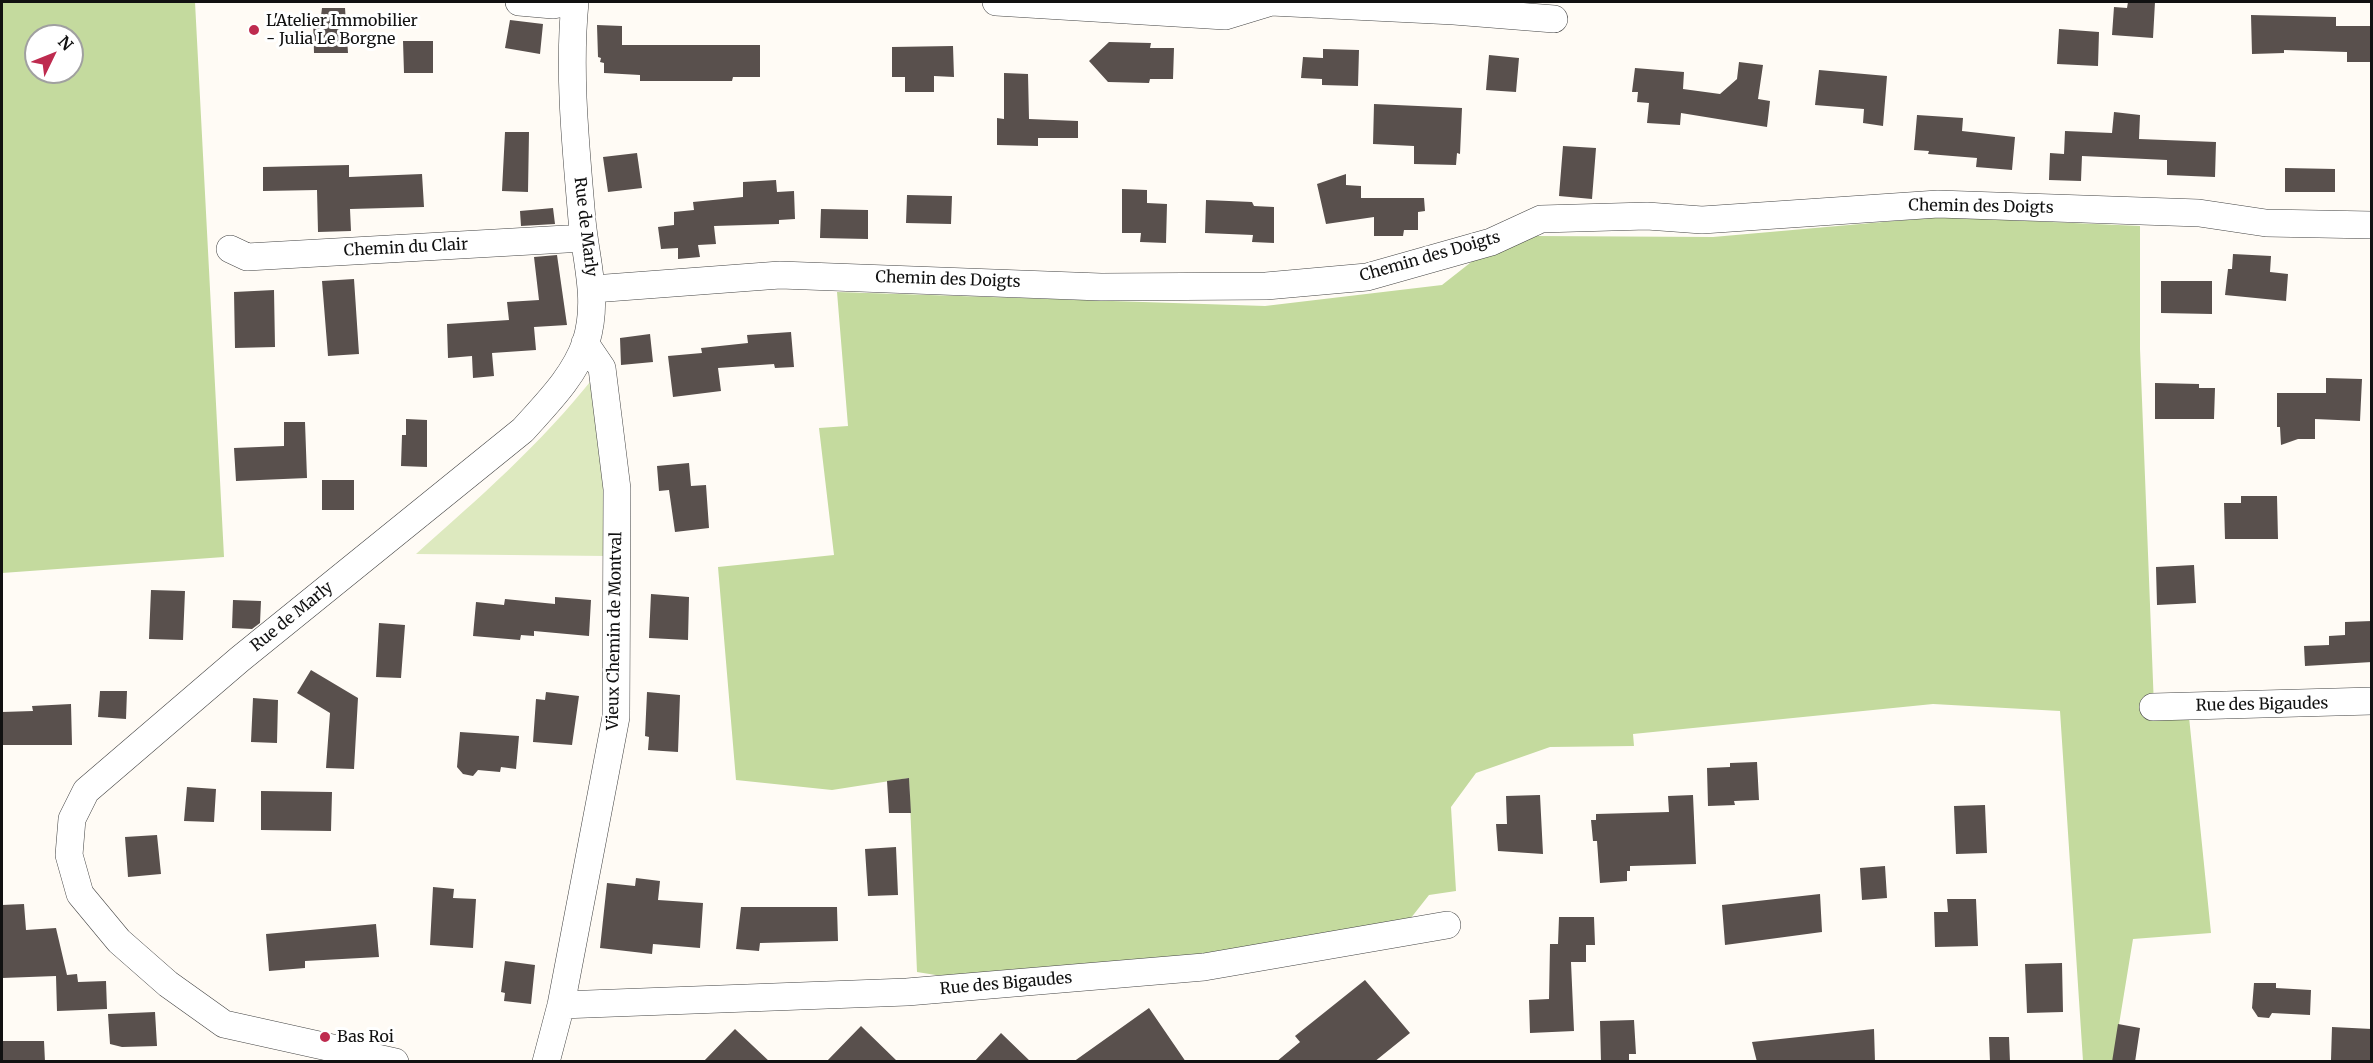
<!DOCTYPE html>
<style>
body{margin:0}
#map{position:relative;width:2373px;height:1063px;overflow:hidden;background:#fffbf5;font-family:Merriweather,serif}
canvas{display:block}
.frame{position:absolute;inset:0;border:3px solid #111;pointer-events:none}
.north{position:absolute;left:24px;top:24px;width:60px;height:60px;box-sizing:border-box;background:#fff;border:2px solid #a0a0a0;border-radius:50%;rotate:47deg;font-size:16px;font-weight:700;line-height:24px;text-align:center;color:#111}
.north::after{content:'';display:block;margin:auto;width:21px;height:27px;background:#be2b4f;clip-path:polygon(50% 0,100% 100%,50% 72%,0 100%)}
</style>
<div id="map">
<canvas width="2373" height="1063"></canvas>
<div class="frame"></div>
<div class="north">N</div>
</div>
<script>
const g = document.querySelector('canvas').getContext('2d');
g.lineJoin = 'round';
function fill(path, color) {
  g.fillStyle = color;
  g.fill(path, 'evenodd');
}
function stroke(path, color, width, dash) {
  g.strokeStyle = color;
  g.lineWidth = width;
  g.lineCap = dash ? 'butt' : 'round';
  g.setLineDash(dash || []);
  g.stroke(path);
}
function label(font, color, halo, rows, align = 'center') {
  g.font = font + ' Merriweather,serif';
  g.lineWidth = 6;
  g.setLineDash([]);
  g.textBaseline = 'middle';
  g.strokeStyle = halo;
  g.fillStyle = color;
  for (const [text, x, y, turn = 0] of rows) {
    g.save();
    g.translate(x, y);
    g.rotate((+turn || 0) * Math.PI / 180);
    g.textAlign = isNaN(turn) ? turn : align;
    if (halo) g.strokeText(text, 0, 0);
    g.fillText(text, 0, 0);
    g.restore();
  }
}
fill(new Path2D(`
 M594,377L608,494L606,556L416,554C480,497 540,445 594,377Z`), '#dde9bf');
fill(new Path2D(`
 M2,2H195L224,557L2,573ZM36,36H72V72H36Z
 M1940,217L2140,226V349L2154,707L2189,717L2211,933L2133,939L2113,1061H2083L2060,711L1933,704L1633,734L1634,746L1550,747L1476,773L1451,807L1456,891L1429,895L1403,928L1196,964L942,976L917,972L909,778L832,790L736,780L718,567L834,555L819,428L848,426L837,292L1265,306L1442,285L1484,252L1536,236L1713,237Z`), '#c4da9e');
fill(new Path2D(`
 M2128,2H2155L2153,38L2112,35L2114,7L2127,8Z
 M322,8H345L348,53H314L313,16H321Z
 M2251,15L2336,17V26H2372V62H2347V52L2284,50V53L2252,54Z
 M510,20L543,24L540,54L505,48Z
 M597,25L622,26V45H760V77H733L732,81H640V75L604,73V63L600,62L601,58L598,57Z
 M2059,29L2099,32L2098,66L2057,64Z
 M403,41H433V73H404Z
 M1109,42L1151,43L1150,48H1174L1173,79H1150L1149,83L1108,82L1089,61Z
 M953,46L954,77L934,76V92H905V77H892V47Z
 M1323,49L1359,50L1358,86L1322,85V79L1301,78L1303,57L1323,58Z
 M1489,55L1519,58L1516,92L1486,90Z
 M1739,62L1763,65L1758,99L1770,101L1767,127L1681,113L1680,125L1647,123L1649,103L1637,102L1638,92H1632L1635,68L1684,72L1683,89L1720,94L1737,79Z
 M1819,70L1887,76L1883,126L1863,123L1864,109L1815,105Z
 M1004,73L1028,74L1029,119L1078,121V138H1038V146L997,145V118L1004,119Z
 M1374,104L1462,108L1460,154L1457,153L1456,165L1414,164V146L1373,144Z
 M2114,112L2140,115L2139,139L2216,142L2215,177L2167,175V160L2082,156L2081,181L2049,180L2050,153L2064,154L2065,131L2112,133Z
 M1917,115L1963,118L1962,131L2015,137L2012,170L1976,167L1977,158L1928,154L1929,151L1914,150Z
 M505,132H529L528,192L502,191Z
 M1563,146L1596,148L1592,199L1559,196Z
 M637,153L642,188L608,192L603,157Z
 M349,165V177L422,174L424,207L350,209L351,231L318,232L317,190L263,191V167Z
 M2285,168L2335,169V192H2285Z
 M1346,174V185L1361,186V198H1424L1425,211L1418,212V230H1404L1403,236H1374V217L1326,224L1317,184Z
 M776,180L777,192L794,191L795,219L779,220V224L714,226L716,244L698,245L700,257L678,259V248L661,249L658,227L674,225V212L694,210L693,202L743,197V182Z
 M1122,189L1147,190V203L1167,204L1166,243L1140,242L1141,233H1122Z
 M907,195L952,196L951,224L906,223Z
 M1206,200L1252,202L1254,206L1274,207V243L1252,242L1253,235L1205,233Z
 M553,208L555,224L521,226L520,211Z
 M821,209L868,210V239L820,238Z
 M2233,254L2271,256L2270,272L2288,274L2286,301L2225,295L2228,269H2232Z
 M557,255L567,325L534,327L536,350L492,353L494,376L473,378L472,356L448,358L447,324L509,320L507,302L539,300L534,257Z
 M354,279L359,354L328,356L322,281Z
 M2161,281H2212V314L2161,313Z
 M274,290L275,347L235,348L234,292Z
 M791,332L794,367L775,368L774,364L718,368L721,391L673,397L668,356L702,353L701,348L748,343L747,335Z
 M650,334L653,362L621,365L620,338Z
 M2326,378L2362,379L2360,421L2315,419V439H2298L2281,445L2280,427H2277V393H2326Z
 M2155,383L2199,384V388H2215L2214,419H2155Z
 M406,419L427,420V467L401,466L402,435H406Z
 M284,422H305L307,478L236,481L234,448L284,446Z
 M689,463L691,486L706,485L709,528L675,532L669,490L659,491L657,466Z
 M322,480H354V510H322Z
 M2241,496H2277L2278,539H2225L2224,503H2241Z
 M2194,565L2196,603L2157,605L2156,567Z
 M151,590L185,591L183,640L149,639Z
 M651,594L689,597L688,640L649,638Z
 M555,597L591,600L589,636L534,631V636L521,635L520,640L473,636L476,602L504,605L505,599L555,604Z
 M233,600L261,601L260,623L252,629L232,628Z
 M2372,621V662L2305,666L2304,646L2329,645V636L2345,635V622Z
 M379,623L405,625L401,678L376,677Z
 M311,670L358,698L354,769L326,768L330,713L297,693Z
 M100,691H127L126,719L98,717Z
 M546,692L579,696L572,745L533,742L536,699L545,700Z
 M647,692L680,695L678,752L648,750L649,737L645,736Z
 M253,698L278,700L277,743L251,742Z
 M71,704L72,745H2V712L33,711L32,706Z
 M460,732L519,736L516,769L501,767L500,772L478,770L473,776L463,774L457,767Z
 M1757,762L1759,800L1734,801L1735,805L1708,806L1707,768L1730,767V763Z
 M909,778L911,813H889L887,781Z
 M187,787L216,789L214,822L184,821Z
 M261,791L332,792L331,831L261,830Z
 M1540,795L1543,854L1498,851L1496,824H1507L1506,796Z
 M1693,795L1696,864L1630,866V871H1627V881L1600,883L1597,841H1593L1591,820H1596V814L1669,812L1668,796Z
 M1985,805L1987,853L1956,854L1954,806Z
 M157,835L161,874L128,877L125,837Z
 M896,847L898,895L868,896L865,849Z
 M1885,866L1887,898L1862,900L1860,868Z
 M636,878L660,881L658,900L703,903L700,948L653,944L652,954L600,948L607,883L635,886Z
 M433,887L454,889L453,898L476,899L473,948L430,945Z
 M1820,894L1822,932L1725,945L1722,905Z
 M1947,899H1976L1978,946L1935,947L1934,912H1948Z
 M24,904L26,930L56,928L67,975L77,974L78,982L106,981L107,1009L57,1011L56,976L2,978V905Z
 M741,907H837L838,941L760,943L759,951L736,949Z
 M1559,917H1594L1595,945H1586V962H1571L1574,1031L1530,1033L1529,1000L1549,999L1550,944H1558Z
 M376,924L379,957L305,961V968L269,971L266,934Z
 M505,961L535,965L531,1004L504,1001L505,993L501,992Z
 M2062,963L2063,1012L2027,1013L2025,964Z
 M1365,980L1410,1033L1374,1062H1276L1300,1042L1295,1036Z
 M2254,983H2276V988L2311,990L2310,1015L2272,1013L2269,1018L2258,1017L2252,1008Z
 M1149,1008L1186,1062H1073Z
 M155,1012L157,1046L122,1047L110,1044L108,1014Z
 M1634,1020L1636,1054H1629V1062H1601L1600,1021Z
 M2118,1024L2140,1028L2135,1062H2112Z
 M861,1026L898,1062H826Z
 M2332,1027L2372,1029V1062L2331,1060Z
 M735,1029L770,1062H703Z
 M1874,1029L1875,1062H1757L1752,1042Z
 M1001,1033L1031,1062H974Z
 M1989,1037H2009L2010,1062H1990Z
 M2,1041H44L45,1062H2Z`), '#59504d');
const street = new Path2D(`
 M519,2L553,5L569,2
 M996,2L1225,16L1271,2L1454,11L1554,19
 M230,249L247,257L584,238
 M593,289L780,275L1101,287L1266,286L1367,277L1491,242L1541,219L1647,216L1702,220L1938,204L2199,213L2266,223L2372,225
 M2153,707L2372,701
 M561,1005L907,992L1204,967L1447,925
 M395,1062L224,1024L168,984L119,941L80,894L69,855L72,819L86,791L240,659L523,430C547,403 574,377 586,342C599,300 586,262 582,220C576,148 568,74 575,2
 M546,1062L561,1005L616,717L617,489L602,368L585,343`);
stroke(street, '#444', 28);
stroke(street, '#fff', 27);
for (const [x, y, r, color] of [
 [254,30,6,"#be2b4f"],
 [325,1037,6,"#be2b4f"]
]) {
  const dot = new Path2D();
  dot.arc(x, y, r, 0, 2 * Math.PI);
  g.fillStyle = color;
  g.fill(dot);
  stroke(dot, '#fff', 2);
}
label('16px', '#111', '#fff', [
 ["L'Atelier Immobilier",266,21],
 ["- Julia Le Borgne",266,39],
 ["Bas Roi",337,1037]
], 'left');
label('16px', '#111', '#fff', [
 ["Chemin des Doigts",1981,207,1],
 ["Rue de Marly",585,227,83],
 ["Chemin du Clair",406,248,-3],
 ["Chemin des Doigts",1430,257,-16],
 ["Chemin des Doigts",948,280,2],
 ["Rue de Marly",292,617,-39],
 ["Vieux Chemin de Montval",615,631,-89],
 ["Rue des Bigaudes",2262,705,-1],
 ["Rue des Bigaudes",1006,984,-5]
]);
</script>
